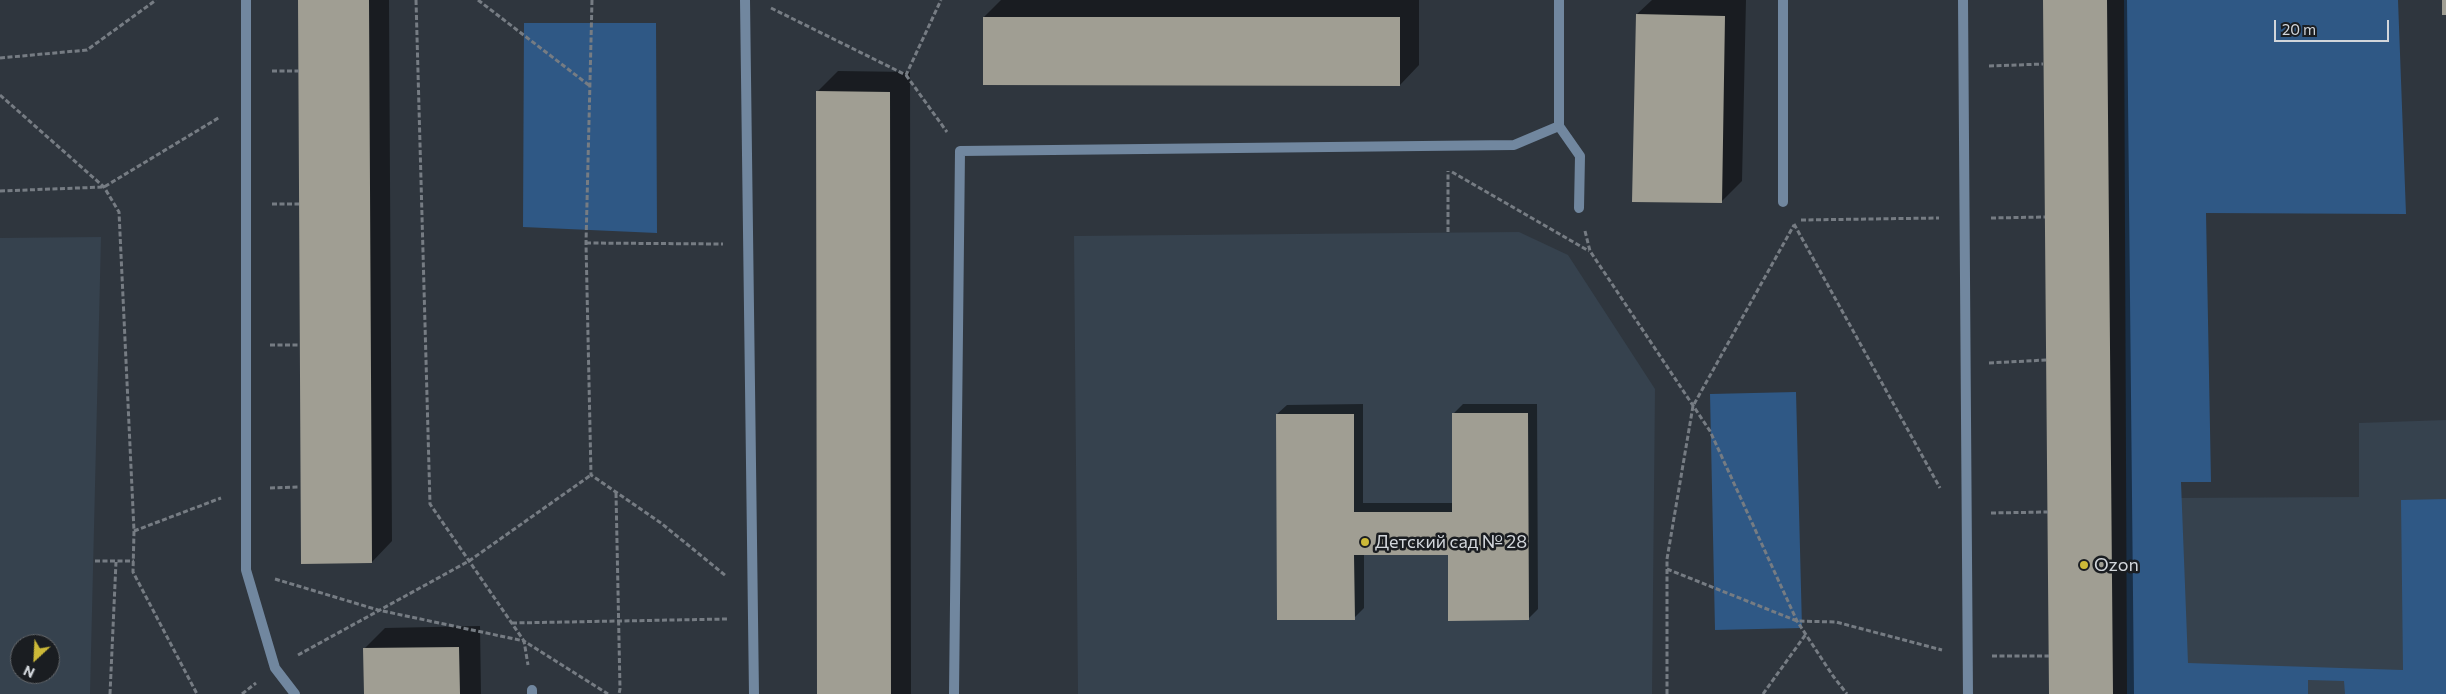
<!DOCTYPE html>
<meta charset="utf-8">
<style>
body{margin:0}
#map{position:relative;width:2446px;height:694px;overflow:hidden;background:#2f363e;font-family:Commissioner,sans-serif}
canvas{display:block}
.north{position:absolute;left:10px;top:634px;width:50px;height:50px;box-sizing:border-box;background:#1a1d21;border:1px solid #64676b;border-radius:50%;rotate:205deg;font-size:14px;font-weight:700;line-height:20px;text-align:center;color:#d2d6db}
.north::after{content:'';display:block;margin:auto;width:18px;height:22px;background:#ccb938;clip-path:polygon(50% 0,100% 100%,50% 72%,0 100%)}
.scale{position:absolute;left:2274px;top:20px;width:115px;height:22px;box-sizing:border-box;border:2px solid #d2d6db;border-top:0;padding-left:6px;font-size:15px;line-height:18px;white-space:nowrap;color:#d2d6db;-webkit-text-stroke:4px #1a1d21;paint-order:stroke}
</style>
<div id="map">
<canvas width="2446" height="694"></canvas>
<div class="north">N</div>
<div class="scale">20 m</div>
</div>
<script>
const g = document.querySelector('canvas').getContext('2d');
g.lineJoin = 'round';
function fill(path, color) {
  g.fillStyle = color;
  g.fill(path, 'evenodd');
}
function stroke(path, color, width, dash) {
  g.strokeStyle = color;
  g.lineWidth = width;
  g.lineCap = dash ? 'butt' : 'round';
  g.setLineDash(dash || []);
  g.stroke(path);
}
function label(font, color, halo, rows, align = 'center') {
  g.font = font + ' Commissioner,sans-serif';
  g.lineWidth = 5;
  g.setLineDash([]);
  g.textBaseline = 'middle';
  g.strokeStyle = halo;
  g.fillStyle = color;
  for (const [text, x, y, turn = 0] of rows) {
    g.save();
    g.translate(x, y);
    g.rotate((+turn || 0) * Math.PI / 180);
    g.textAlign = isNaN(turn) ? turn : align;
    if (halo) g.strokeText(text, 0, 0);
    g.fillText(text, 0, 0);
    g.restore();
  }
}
fill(new Path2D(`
 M1519,232L1568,255L1655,389L1652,694H1078L1074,236Z
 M101,237L90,694H0V238ZM20,644H50V674H20Z
 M2446,420V694H2171V498L2359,497V423Z`), '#36424e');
fill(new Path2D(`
 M2124,0H2398L2406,214L2206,213L2211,482H2181L2188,663L2403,670L2401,500L2446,499V694H2345L2344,681L2308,680V694H2127Z
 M524,23H656L657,233L523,227Z
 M1796,392L1802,628L1715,630L1710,394Z`), '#2f5885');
fill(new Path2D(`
 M299,0H389L392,541L372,562Z
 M1001,0H1419V65L1400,85L984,17Z
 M1652,0H1746L1742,181L1721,202L1637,14Z
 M2044,0H2127L2134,694H2050Z
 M838,71L910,72L911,694H819L817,92Z
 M1363,404V503H1453V414L1463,404H1537L1538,609L1528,619L1449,554H1364V608L1354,618L1277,414L1287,405Z
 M480,626L481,694H365L364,649L385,628Z`), '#0007');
fill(new Path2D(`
 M298,0H369L372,563L301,564Z
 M2043,0H2107L2113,694H2049Z
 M2442,0H2446V15H2442Z
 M1636,14L1725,16L1722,203L1632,202Z
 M983,17H1400V86L983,85Z
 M816,91L890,92L891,694H817Z
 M1452,413H1528L1529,620L1448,621V555H1354L1355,620H1277L1276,414H1354V512H1452Z
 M459,647L460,694H364L363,648Z`), '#a09e93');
stroke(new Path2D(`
 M416,0L430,504L524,641L608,694
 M478,0L590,86
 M592,0L586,243L591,475L661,523L726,576
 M771,8L906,75L941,0
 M0,58L87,50L156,0
 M1989,66L2043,64
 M272,71H299
 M906,75L947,132
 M0,95L104,187L119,212L134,531L133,572L197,694
 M1452,172L1589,251
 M0,191L104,187L220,117
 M272,204H299
 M1991,218L2045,217
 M1801,220L1939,218
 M1794,224L1940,488
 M1585,231L1590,251L1710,431L1797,621L1833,676L1847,694
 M1448,232V171
 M586,243L723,244
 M270,345H300
 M1989,363L2046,360
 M270,488L300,487
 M616,493L620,689L619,694
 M1991,513L2048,512
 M134,531L221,498
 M95,561H134
 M1667,569L1797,621L1836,622L1942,650
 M275,579L378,610L524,641L528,665
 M512,623L727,619
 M298,655L469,561L591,475
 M1992,656H2049
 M110,694L116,562
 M242,694L256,683
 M1667,694V559L1693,406L1794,225
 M1763,694L1806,634`), '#767c83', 3, [5, 2.5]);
stroke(new Path2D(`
 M246,0V570L275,668L295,694
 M745,0L754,694
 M1559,0V126L1580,156L1579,208
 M1963,0L1968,694
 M1783,202V0
 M532,690V694
 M954,694L960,151L1514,145L1559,126`), '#71879f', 10);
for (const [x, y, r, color] of [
 [1365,542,5,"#ccb938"],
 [2084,565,5,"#ccb938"]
]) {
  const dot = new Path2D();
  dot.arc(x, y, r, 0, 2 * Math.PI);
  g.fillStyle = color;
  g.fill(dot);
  stroke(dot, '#1a1d21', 2);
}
label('18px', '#d2d6db', '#1a1d21', [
 ["Детский сад № 28",1375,542],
 ["Ozon",2094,565]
], 'left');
</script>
